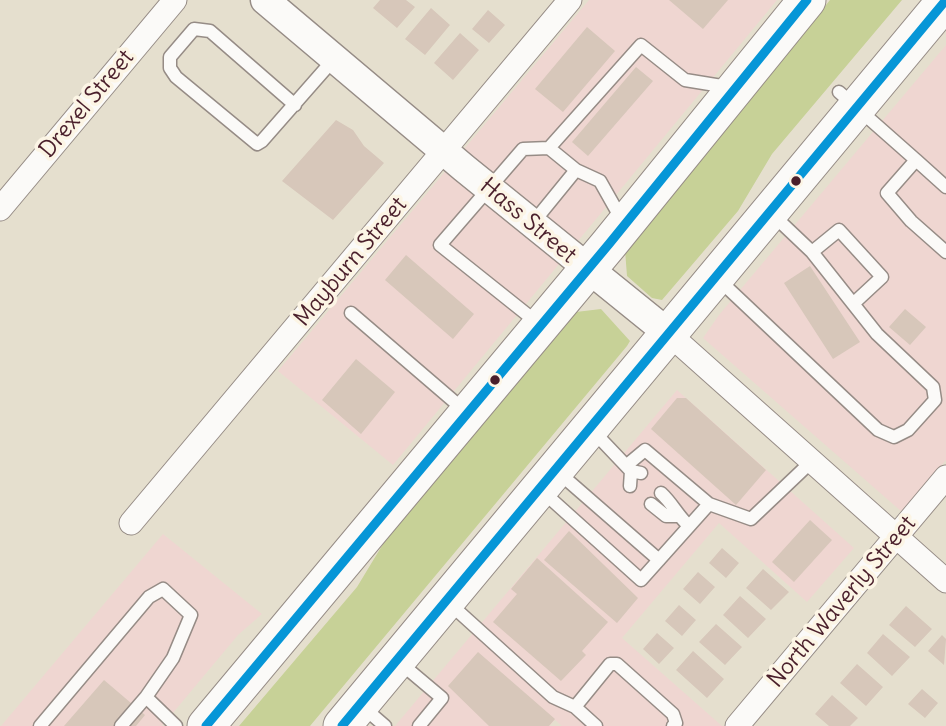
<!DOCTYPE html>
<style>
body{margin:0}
canvas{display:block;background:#e5dfce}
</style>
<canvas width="946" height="726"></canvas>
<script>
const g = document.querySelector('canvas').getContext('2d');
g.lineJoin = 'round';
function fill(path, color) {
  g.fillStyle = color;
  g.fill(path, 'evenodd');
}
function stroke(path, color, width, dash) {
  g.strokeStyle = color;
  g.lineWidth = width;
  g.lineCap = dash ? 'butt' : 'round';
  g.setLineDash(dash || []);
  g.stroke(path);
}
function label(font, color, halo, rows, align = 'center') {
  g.font = font + ' Delius,sans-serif';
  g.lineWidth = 7;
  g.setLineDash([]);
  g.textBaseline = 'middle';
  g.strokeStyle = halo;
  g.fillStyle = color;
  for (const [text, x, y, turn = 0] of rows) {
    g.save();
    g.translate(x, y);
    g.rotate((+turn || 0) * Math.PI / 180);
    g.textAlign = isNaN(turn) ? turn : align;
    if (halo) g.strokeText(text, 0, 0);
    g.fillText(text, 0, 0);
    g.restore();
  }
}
fill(new Path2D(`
 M589,0H777L393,465L278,371Z
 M946,45V460L902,512L703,338L719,315Z
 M677,390L854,548L807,602L719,523L622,638L722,726H562L555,720L549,726H395Z
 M163,534L262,614L238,635L162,726H1Z`), '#efd6d1');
fill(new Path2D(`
 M830,0H902L772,154L738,211L662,300L652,298L627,276L625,250Z
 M601,309L630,341L627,346L310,726H239L357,587L403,511L576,312Z`), '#c7d197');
fill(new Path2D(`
 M380,0H406L415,7L397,28L373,8Z
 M669,0H728L703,29Z
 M431,8L450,25L425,55L405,39Z
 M488,10L505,25L489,43L472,29Z
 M587,27L615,51L563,112L535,89Z
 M460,33L479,50L453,80L434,63Z
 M636,67L653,81L588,156L572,142Z
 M336,120L353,130L364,146L384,163L333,220L282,181Z
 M406,255L474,314L453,339L385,280Z
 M810,266L860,342L833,359L784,283Z
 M905,309L926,327L910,345L889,327Z
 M356,359L395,392L361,434L322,400Z
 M677,398H686L766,470L736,505L651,429Z
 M810,520L832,540L794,582L772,562Z
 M569,531L638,598L617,623L544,560Z
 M722,548L739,563L726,578L709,563Z
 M537,558L608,622L582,651L586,655L561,681L493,622L517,594L511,589Z
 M763,569L789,592L771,610L746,588Z
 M698,572L715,587L700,604L683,589Z
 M740,596L766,619L748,638L723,615Z
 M679,605L696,620L682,636L665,621Z
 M906,606L932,629L915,647L889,625Z
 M716,624L742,647L725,665L699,642Z
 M657,633L674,648L659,664L643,649Z
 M883,634L910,657L892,676L867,653Z
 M942,635L946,639L944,665L928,651Z
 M693,651L724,679L707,698L676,670Z
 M478,652L555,719L549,726H489L448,686Z
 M857,664L883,687L866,706L840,683Z
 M104,680L145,715L136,726H64Z
 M922,689L938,703L925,718L908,704Z
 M832,695L858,718L850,726H829L815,714Z`), '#d7c7ba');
const service = new Path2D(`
 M839,92L916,160L887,193L911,221L946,252
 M295,105L210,31L194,29L170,57V68L176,77L257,144L262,141L334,59
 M916,160L946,187
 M622,220L600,181L576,170L549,148L641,45L685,80L728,87
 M532,224L576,170
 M812,252L839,230L882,277L854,303
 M717,278L878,430L894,437L908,430L935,400L933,387L877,334L812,252L772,214
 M351,313L464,410
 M539,324L440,245L523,149L549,148
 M592,430L631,471L641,473
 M558,472L659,560
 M630,486L631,471
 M542,491L641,580L709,504L645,450L627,465
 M661,493C673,504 677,515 689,526
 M651,504L666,516H678
 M709,504L751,519L811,462
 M449,603L553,697L575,707L596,726
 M398,661L442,698L419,726
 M363,707L385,726
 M575,707L610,664H617L673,714L676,723L673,726
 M40,726L149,597L163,589L191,615L173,658L146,697L176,726
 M121,726L146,697`);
const minor = new Path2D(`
 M0,209L175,0
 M668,333L946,581
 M131,523L570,0
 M737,726L946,477`);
const tertiary = new Path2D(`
 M265,0L464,168L668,333`);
const primary = new Path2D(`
 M206,726L609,244L807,0
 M342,726L946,0`);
stroke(service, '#968c86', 15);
stroke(minor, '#968c86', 25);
stroke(tertiary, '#968c86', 31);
stroke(primary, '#968c86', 39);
stroke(service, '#fbfaf8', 12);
stroke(minor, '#fbfaf8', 23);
stroke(tertiary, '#fbfaf8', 28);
stroke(primary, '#fbfaf8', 37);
stroke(new Path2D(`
 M206,726L609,244L807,0
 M342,726L946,0`), '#0696d7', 9);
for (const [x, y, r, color] of [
 [796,181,6,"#4a1f2b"],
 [495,380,6,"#4a1f2b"]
]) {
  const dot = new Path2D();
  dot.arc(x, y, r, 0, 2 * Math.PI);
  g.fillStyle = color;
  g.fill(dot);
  stroke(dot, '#fcf5e5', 2.5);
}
label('23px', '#4a1f2b', '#fcf5e5', [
 ["Drexel Street",87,104,-50],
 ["Hass Street",528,221,40],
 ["Mayburn Street",351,262,-50],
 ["North Waverly Street",842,602,-50]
]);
</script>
